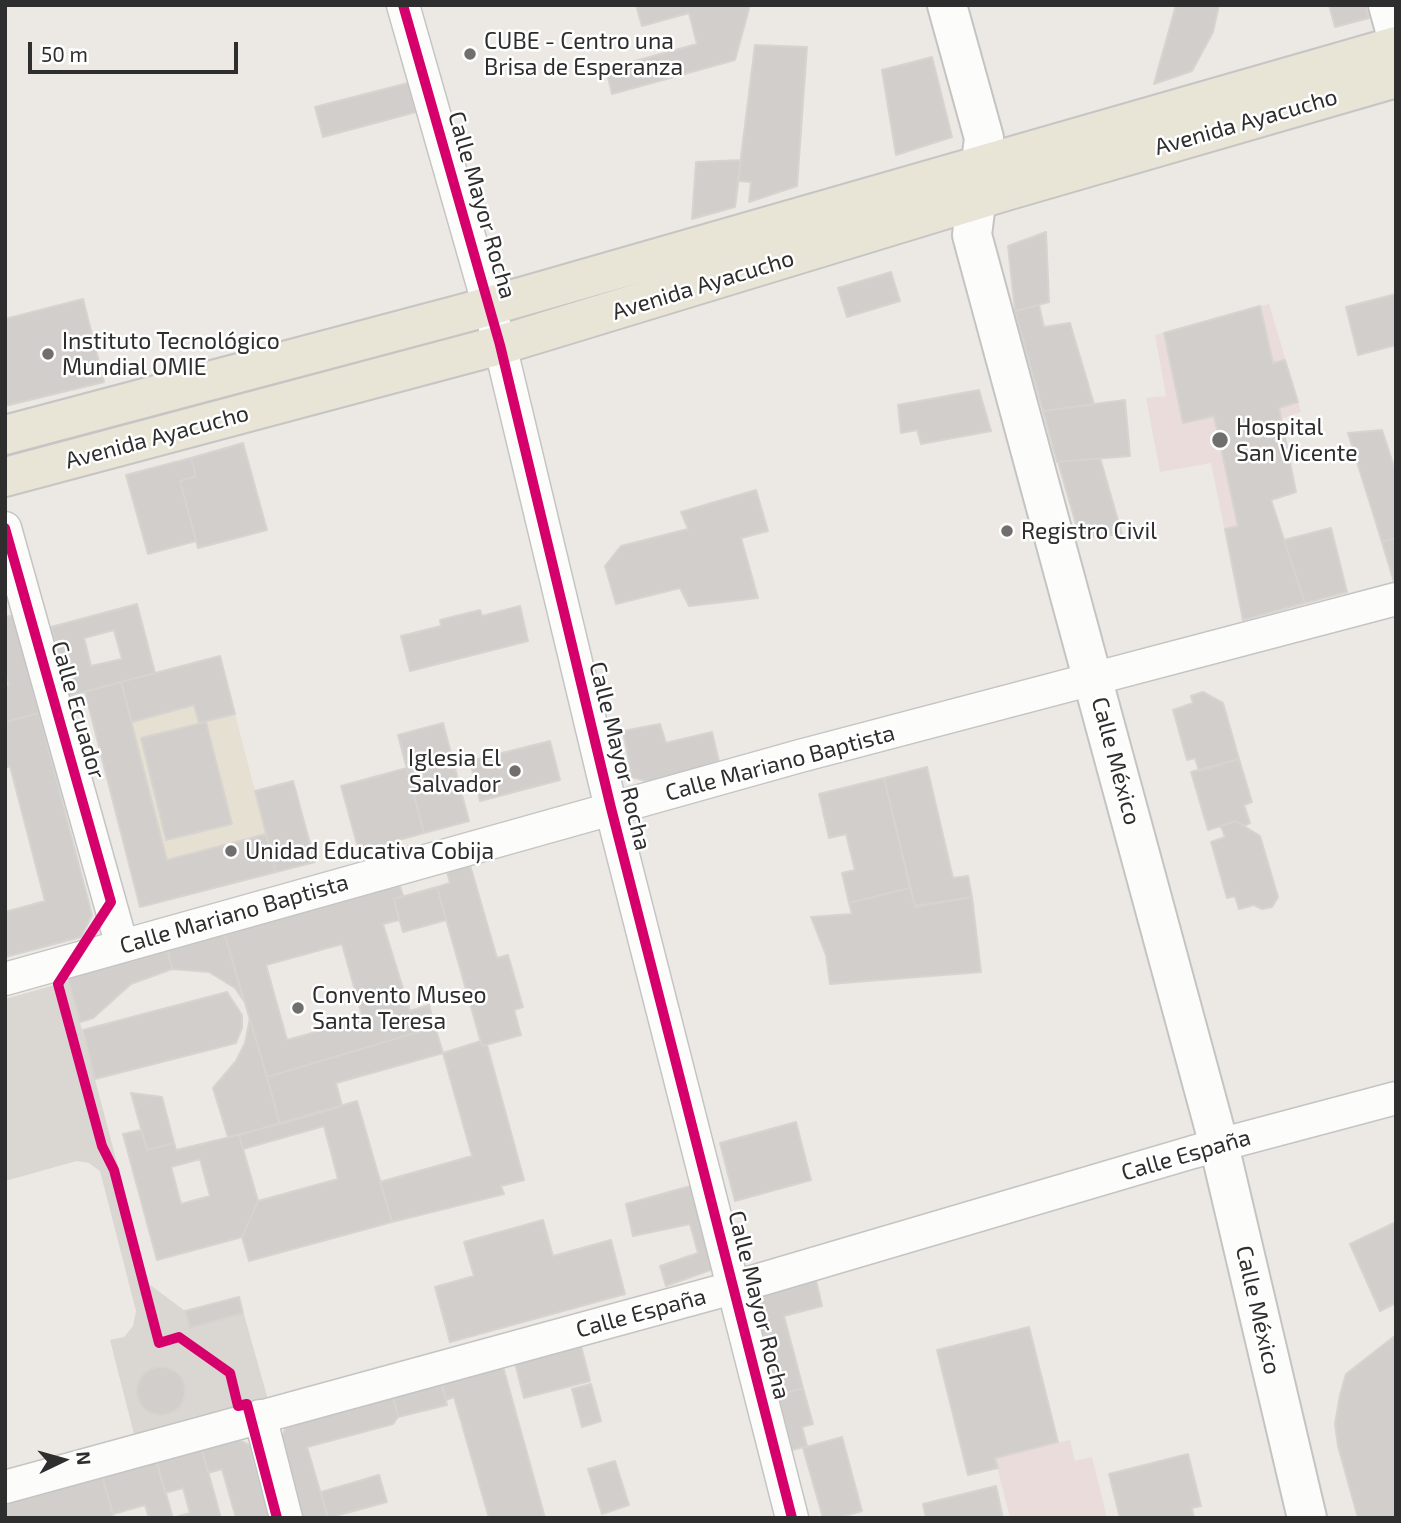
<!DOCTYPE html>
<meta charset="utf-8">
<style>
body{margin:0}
#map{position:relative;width:1401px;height:1523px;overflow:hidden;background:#ece8e4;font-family:"Exo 2",sans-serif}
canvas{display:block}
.frame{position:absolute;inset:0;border:7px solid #2e2e2e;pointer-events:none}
.north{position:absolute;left:28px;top:1425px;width:70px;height:70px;-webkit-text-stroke:5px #fff;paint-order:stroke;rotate:85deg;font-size:19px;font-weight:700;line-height:28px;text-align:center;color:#2e2e2e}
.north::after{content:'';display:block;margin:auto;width:24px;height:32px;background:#2e2e2e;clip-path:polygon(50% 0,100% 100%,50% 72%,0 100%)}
.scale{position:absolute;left:28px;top:42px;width:210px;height:32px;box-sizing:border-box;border:4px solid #2e2e2e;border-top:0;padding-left:9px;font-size:21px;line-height:24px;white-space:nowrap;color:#2e2e2e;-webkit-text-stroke:5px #fff;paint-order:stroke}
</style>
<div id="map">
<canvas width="1401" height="1523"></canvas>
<div class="frame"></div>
<div class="north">N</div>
<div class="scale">50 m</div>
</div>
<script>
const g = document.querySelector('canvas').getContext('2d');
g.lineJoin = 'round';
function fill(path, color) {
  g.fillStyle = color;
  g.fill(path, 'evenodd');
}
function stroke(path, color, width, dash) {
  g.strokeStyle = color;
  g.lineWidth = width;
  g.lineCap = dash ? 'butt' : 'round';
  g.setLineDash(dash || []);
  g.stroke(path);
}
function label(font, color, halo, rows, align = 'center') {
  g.font = font + ' "Exo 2",sans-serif';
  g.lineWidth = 5;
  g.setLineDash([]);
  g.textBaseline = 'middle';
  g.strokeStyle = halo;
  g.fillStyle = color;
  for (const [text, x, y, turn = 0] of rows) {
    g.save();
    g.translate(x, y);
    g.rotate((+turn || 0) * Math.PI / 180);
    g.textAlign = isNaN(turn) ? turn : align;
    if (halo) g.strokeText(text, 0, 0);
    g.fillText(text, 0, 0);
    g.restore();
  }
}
fill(new Path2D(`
 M220,656L276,872L140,907L85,692Z`), '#e6e0d3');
fill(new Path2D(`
 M1269,304L1301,412L1281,419L1296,492L1271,501L1305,603L1243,620L1211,463L1160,472L1146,398L1166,396L1155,335Z
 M1070,1440L1075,1461L1092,1457L1107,1518H1010L995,1458Z`), '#e9dcdb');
fill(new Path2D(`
 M478,327L480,335L6,459L5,452Z`), '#cee6be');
fill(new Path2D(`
 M69,981L149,1284L185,1311L239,1297L269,1403L135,1438L110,1340L124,1337L133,1326L136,1311L100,1171L89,1163L77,1161L5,1181V999Z`), '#dad6d2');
const building = new Path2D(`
 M636,5H750L735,60L612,94L606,69L697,44L689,13L642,26Z
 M1176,5H1219L1213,32L1192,71L1154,84Z
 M1329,5H1365L1369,18L1335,27Z
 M755,45L807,47L797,186L749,202L751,182L738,181Z
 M932,57L952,137L896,155L882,70Z
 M408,83L416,112L323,137L315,107Z
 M741,160L735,207L692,219L696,162Z
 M1046,232L1049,302L1015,311L1008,246Z
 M891,272L900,301L847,317L838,288Z
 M1396,294V345L1358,355L1346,307Z
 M83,299L104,382L5,406V319Z
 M1039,305L1044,327L1070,323L1094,404L1043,411L1015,311Z
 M1260,306L1273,363L1285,360L1298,402L1279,408L1296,492L1271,500L1305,603L1243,620L1225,529L1238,526L1214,416L1183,423L1164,333Z
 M979,390L991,431L921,444L917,430L901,433L898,405Z
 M1125,400L1130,456L1057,462L1043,411Z
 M1382,430L1396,473V538L1382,542L1348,433Z
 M243,443L267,530L198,548L180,481L196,476L191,458Z
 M191,458L196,476L180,481L196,541L148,554L126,475Z
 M1100,458L1122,534L1080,538L1058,462Z
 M756,490L768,531L741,538L758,598L689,606L680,588L616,604L605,566L621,546L688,529L681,512Z
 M1331,528L1347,592L1305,603L1284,540Z
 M1396,538V581L1394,582L1382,542Z
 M137,604L155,673L69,696L51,627ZM114,630L122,659L91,666L84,638Z
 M520,606L528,641L410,671L401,636L441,626L440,620L480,610L482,616Z
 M14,615L39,713L5,722V686L9,685L5,670V617Z
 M220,656L235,714L199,723L194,705L132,722L121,682Z
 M121,682L167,860L266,834L276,872L140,907L85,692Z
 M1203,692L1223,703L1239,759L1199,771L1195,758L1187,760L1173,710L1193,703L1191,696Z
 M39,713L92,915L81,937L5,957V912L45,901L10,766L5,768V722Z
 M206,722L232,824L166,840L141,738Z
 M443,723L469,821L424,833L398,735Z
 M660,724L666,743L712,732L720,766L649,782L632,777L623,731Z
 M550,741L560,780L480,801L470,761Z
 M1239,759L1252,802L1244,805L1250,823L1243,826L1236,821L1208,830L1191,772Z
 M927,767L953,878L968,876L972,897L915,906L884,778Z
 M407,768L424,833L359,851L341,786Z
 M884,778L910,888L849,903L842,873L855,870L846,834L829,838L819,794Z
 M293,781L315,862L276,872L255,791Z
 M1236,821L1260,836L1278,897L1272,907L1262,909L1254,905L1239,909L1235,896L1227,898L1211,842L1225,837L1221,826Z
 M470,865L497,958L508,955L523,1007L514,1010L521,1035L482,1046L437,887L450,883L447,872Z
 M399,883L403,896L394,899L399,920L383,924L410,1011L429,1005L435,1027L267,1077L223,929ZM342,944L363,1019L287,1040L266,965Z
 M437,887L446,920L403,932L394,899Z
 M910,888L915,907L972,897L981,972L830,984L826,955L811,917L852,914L849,903Z
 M223,929L244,1001L235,988L209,972L172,969L166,944Z
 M166,944L172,969L131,984L93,1018L80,1022L69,981L72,974Z
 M227,992L242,1015V1028L236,1043L95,1079L83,1030Z
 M250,1018L280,1124L228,1137L213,1088L236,1061L245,1043Z
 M435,1027L443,1053L336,1083L342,1106L280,1124L267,1077Z
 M481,1041L482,1046L487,1045L524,1180L501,1186L504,1194L392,1222L380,1182L472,1156L443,1053Z
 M131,1093L162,1097L174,1143L147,1150Z
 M357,1101L392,1222L249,1261L242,1237L258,1201L338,1179L324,1126L243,1149L239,1135Z
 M796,1122L811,1180L735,1201L720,1143Z
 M141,1130L147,1150L174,1143L176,1150L239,1135L258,1201L242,1237L157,1260L123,1134ZM200,1159L210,1196L181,1204L171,1167Z
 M705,1182L724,1265L666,1286L660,1266L698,1253L690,1224L633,1236L626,1204Z
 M543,1220L553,1256L611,1240L625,1294L450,1342L435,1287L474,1276L464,1242Z
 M1396,1222V1303L1380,1311L1350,1244Z
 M816,1280L822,1306L784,1316L803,1388L778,1395L756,1310L766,1293Z
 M239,1297L243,1313L190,1328L185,1311Z
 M1029,1327L1058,1442L995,1458L998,1468L968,1475L937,1350Z
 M1396,1335V1518H1358L1338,1446L1335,1424L1340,1395L1346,1374Z
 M580,1342L590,1381L524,1398L514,1359Z
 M502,1363L545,1518H489L454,1397L446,1400L441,1380Z
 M137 1391a24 24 0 1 1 48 0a24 24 0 1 1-48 0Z
 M441,1380L447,1405L398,1417L392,1393Z
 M591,1384L601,1421L582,1427L572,1389Z
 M803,1388L813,1424L802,1427L807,1446L792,1450L778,1395Z
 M392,1393L398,1417L393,1424L307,1447L328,1518H298L278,1443L287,1426Z
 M233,1437L249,1445L269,1518H236L222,1469L208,1473L201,1446Z
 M842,1437L862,1511L838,1518H823L803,1448Z
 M201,1446L221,1518H173L190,1513L183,1488L165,1493L155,1456Z
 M1188,1454L1201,1506L1192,1508L1194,1518H1120L1109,1474Z
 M155,1456L173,1518H149L145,1505L113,1514L101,1472Z
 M615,1461L629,1505L602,1514L588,1469Z
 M101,1472L114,1518H5V1497Z
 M379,1475L387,1502L328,1518L321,1492Z
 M996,1486L1003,1518H926L923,1504Z`);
fill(building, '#d1cecb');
stroke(building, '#d7d4d0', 2);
const minor = new Path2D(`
 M403,5L500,345L611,808L792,1518
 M5,528L122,946
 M5,979L800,756L1396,599
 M260,1416L286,1518
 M5,1487L732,1288L1193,1152L1396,1098`);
const secondary = new Path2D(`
 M947,5L984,138L972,235L1219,1145L1307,1518
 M1388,5L1396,34`);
const primary = new Path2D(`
 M5,435L465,313L1396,46
 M5,477L500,345L1006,191L1396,78`);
stroke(minor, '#c5c4c5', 35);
stroke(secondary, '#c5c4c5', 42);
stroke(primary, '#c6c5c4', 42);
stroke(minor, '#fcfcfb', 32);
stroke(secondary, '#fcfcfb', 38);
stroke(primary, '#e8e4d6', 38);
stroke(new Path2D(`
 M403,5L500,345L611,808L792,1518
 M5,528L111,902L58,984L102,1146L114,1170L159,1343L179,1337L230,1373L238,1406L247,1404L277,1518`), '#d6006c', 10);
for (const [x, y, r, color] of [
 [470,54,7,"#706f6e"],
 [48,354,7,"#706f6e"],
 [1220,440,9,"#706f6e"],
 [1007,531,7,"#706f6e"],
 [515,771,7,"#706f6e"],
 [231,851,7,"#706f6e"],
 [298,1008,7,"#706f6e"]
]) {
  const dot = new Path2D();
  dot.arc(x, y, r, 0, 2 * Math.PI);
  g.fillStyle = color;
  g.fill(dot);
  stroke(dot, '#fff', 2.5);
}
label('23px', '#2e2e2e', '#fff', [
 ["CUBE - Centro una",484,41],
 ["Brisa de Esperanza",484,67],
 ["Instituto Tecnológico",62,341],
 ["Mundial OMIE",62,367],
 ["Hospital",1236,427],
 ["San Vicente",1236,453],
 ["Registro Civil",1021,531],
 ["Iglesia El",501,758,"right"],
 ["Salvador",501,784,"right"],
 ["Unidad Educativa Cobija",245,851],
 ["Convento Museo",312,995],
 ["Santa Teresa",312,1021]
], 'left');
label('23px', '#2e2e2e', '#fff', [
 ["Avenida Ayacucho",1246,122,-16],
 ["Calle Mayor Rocha",482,205,74],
 ["Avenida Ayacucho",703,285,-17],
 ["Avenida Ayacucho",157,437,-15],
 ["Calle Ecuador",78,710,74],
 ["Calle Mayor Rocha",620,756,76],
 ["Calle México",1116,761,75],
 ["Calle Mariano Baptista",780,763,-15],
 ["Calle Mariano Baptista",234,914,-16],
 ["Calle España",1186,1155,-16],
 ["Calle Mayor Rocha",759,1305,76],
 ["Calle México",1258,1310,77],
 ["Calle España",641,1313,-15]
]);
</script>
